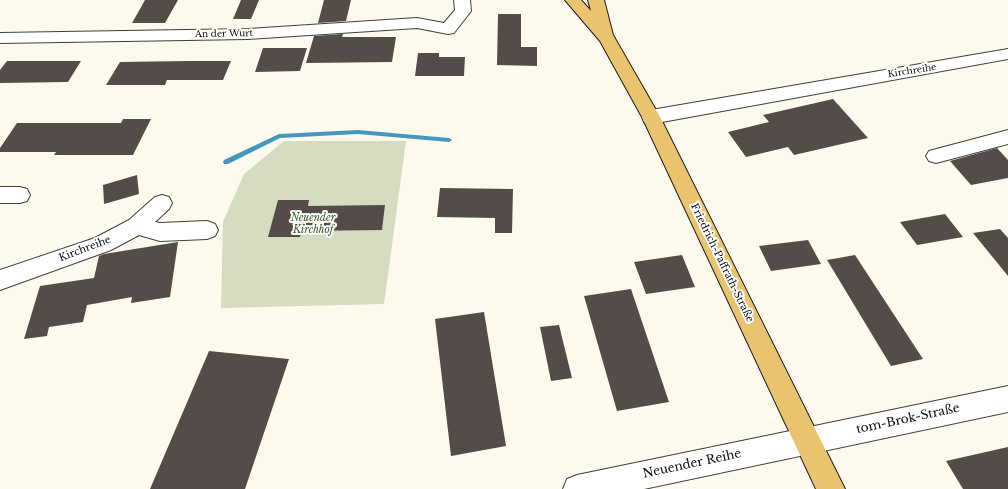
<!DOCTYPE html>
<meta charset="utf-8">
<style>
body{margin:0}
canvas{display:block;background:#fdf9ec}
</style>
<canvas width="1008" height="489"></canvas>
<script>
const g = document.querySelector('canvas').getContext('2d');
g.lineJoin = 'round';
function fill(path, color) {
  g.fillStyle = color;
  g.fill(path, 'evenodd');
}
function stroke(path, color, width, dash) {
  g.strokeStyle = color;
  g.lineWidth = width;
  g.lineCap = dash ? 'butt' : 'round';
  g.setLineDash(dash || []);
  g.stroke(path);
}
function label(font, color, halo, rows, align = 'center') {
  g.font = font + ' "Libre Baskerville",serif';
  g.lineWidth = 4;
  g.setLineDash([]);
  g.textBaseline = 'middle';
  g.strokeStyle = halo;
  g.fillStyle = color;
  for (const [text, x, y, turn = 0] of rows) {
    g.save();
    g.translate(x, y);
    g.rotate((+turn || 0) * Math.PI / 180);
    g.textAlign = isNaN(turn) ? turn : align;
    if (halo) g.strokeText(text, 0, 0);
    g.fillText(text, 0, 0);
    g.restore();
  }
}
fill(new Path2D(`
 M284,141H406L384,304L221,308L223,222L244,174Z`), '#d5dcc0');
fill(new Path2D(`
 M358,130L449,138L452,140L449,142L358,134L280,138L228,164H224L223,162L224,160L279,134Z`), '#4597bf');
fill(new Path2D(`
 M145,0H178L165,23H132Z
 M241,0H259L251,19H233Z
 M324,0H351L346,21L318,23Z
 M498,14H521V47H537V66L497,65Z
 M343,34L342,37H396L392,62L306,63L314,36Z
 M263,48H307L300,71L255,72Z
 M418,53H439V57H465L464,76H415Z
 M7,61H81L68,82L0,83V70Z
 M188,61H231L223,80H167L165,85H106L120,62Z
 M833,99L868,138L794,155L788,147L746,157L728,132L769,122L763,115Z
 M123,119H151L133,155H54L56,152H0V148L17,123H121Z
 M997,148L1008,160V178L971,185L950,161Z
 M137,175L139,194L104,204L103,185Z
 M440,188L513,189L512,233H495V218L437,217Z
 M278,200H309L308,206L385,205L382,230L301,231L300,237H268Z
 M945,214L963,237L917,245L900,222Z
 M1000,229L1008,238V276L973,233Z
 M808,240L821,264L771,271L759,246Z
 M178,242L170,297L131,303L132,297L87,305L83,322L49,327L47,336L24,339L40,286L94,278L99,256L104,254Z
 M682,255L695,287L646,294L634,262Z
 M855,255L887,304L923,359L891,366L827,260Z
 M631,289L669,402L617,411L584,296Z
 M484,312L506,446L451,456L435,319Z
 M559,325L572,378L551,381L540,327Z
 M209,351L289,359L245,489H150Z
 M1008,447V489H963L946,461Z`), '#534c49');
const minor = new Path2D(`
 M454,0H470L471,11L454,33L448,34L417,28L248,39L0,43V33L248,29L417,18L444,23L455,10Z
 M1008,49V59L651,124L644,122L642,117L644,112L651,110Z
 M1008,130V144L936,163L929,161L926,156L929,151Z
 M0,187H20L27,189L30,195L27,201L20,203H0Z
 M162,195L169,197L172,203L169,209L155,222L160,223L207,221L215,224L218,230L215,236L207,239L160,241L139,235L111,250L0,290V270L95,238L129,220L155,197Z
 M1008,386V412L644,489H563L567,479L577,475Z`);
const major = new Path2D(`
 M565,0H581L591,11L588,0H604L613,35L660,117L845,489H816L642,117L600,41Z`);
stroke(minor, '#3f3f3f', 2);
stroke(major, '#1d1d1d', 2);
fill(minor, '#fff');
fill(major, '#eac36f');
label('9px', '#0c0c0c', '#fff', [
 ["An der Wurt",224,34,-1],
 ["Kirchreihe",912,71,-9]
]);
label('italic 10px', '#335c23', '#fff', [
 ["Neuender",313,218],
 ["Kirchhof",313,230]
]);
label('10px', '#0c0c0c', '#fff', [
 ["Kirchreihe",85,249,-21],
 ["Friedrich-Paffrath-Straße",722,263,64]
]);
label('12px', '#0c0c0c', '#fff', [
 ["tom-Brok-Straße",908,419,-12],
 ["Neuender Reihe",692,464,-12]
]);
</script>
